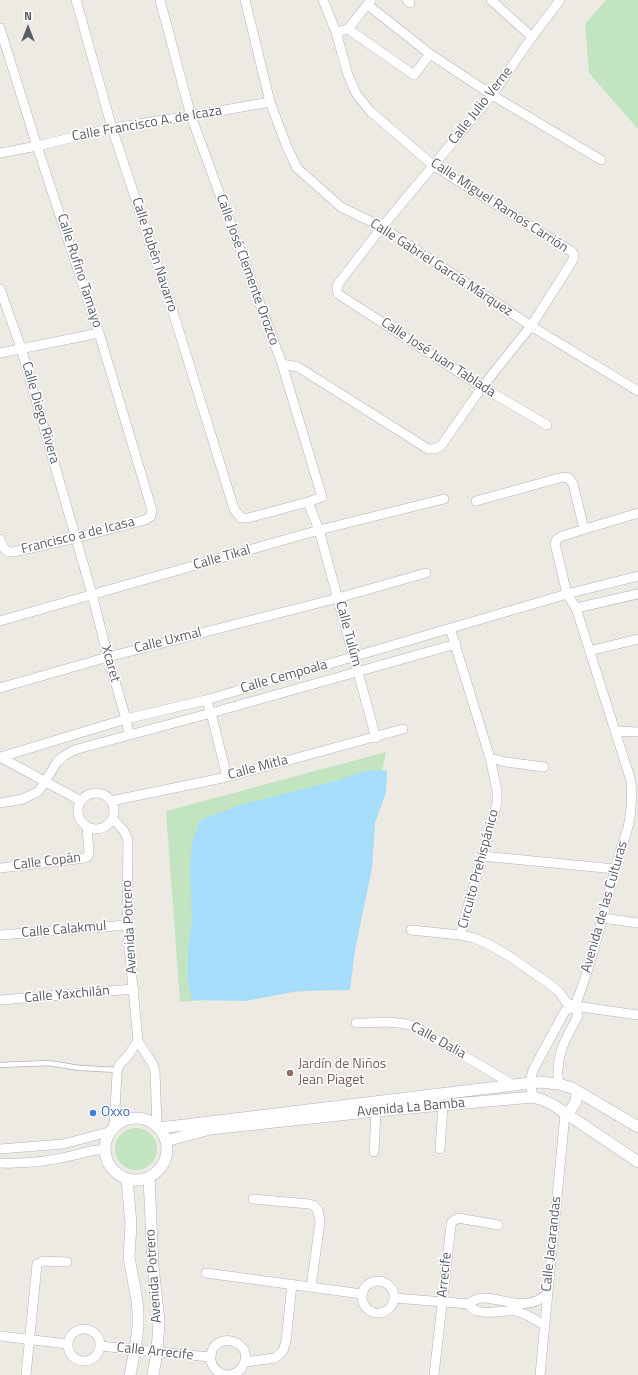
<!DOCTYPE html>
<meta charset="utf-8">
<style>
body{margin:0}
#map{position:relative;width:638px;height:1375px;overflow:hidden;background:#edeae3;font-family:"Titillium Web",sans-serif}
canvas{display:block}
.north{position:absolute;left:8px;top:8px;width:40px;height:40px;-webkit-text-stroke:3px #fff;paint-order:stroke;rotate:0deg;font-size:11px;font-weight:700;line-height:16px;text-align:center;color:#5b5f63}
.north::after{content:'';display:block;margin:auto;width:14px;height:18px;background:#5b5f63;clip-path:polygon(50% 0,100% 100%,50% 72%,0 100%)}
</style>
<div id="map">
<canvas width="638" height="1375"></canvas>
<div class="north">N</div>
</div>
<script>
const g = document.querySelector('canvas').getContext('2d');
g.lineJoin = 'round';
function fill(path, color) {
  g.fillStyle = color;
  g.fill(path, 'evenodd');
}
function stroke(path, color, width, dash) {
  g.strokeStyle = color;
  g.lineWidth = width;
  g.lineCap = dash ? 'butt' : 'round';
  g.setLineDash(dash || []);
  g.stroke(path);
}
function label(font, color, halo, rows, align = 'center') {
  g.font = font + ' "Titillium Web",sans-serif';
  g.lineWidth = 3;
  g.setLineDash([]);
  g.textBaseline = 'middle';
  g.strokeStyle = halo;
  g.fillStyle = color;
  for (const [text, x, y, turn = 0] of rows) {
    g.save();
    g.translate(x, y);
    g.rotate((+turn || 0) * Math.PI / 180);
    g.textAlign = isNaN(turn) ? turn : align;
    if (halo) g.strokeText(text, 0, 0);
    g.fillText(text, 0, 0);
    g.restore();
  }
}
fill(new Path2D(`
 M606,0H638V129L589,73L585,24Z
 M386,752L342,988L180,1002L166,811Z
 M115 1149a21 21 0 1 1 42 0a21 21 0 1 1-42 0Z`), '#c3e4c0');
fill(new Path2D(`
 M387,770L386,792L375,823L372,868L355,950L350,990L297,991L246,1001L192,1000L188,981V949L192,921L190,867L192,842L200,820L240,805L335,781L365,771Z`), '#a5ddfb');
const service = new Path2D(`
 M0,1065L48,1063L80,1068L118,1070`);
const minor = new Path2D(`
 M76,0L112,128L174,315L234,509L241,518H248L308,502
 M160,0L191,116L282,364L322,497L308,502L319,530L376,738
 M245,0L270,102L287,147L297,168L341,207L382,227L531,326L638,391
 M407,0L410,3
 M491,0L532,37
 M368,5L430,54L492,95L601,160
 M0,28L37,146L99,333L152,510L151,516L145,520L76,538L13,552C4,553 3,546 0,539
 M348,29L371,0
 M336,32L348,29L414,75L430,54
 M0,153L37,146L112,128L191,116L270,102
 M0,289L21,348L92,594L108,657L126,719L129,735
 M0,353L99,333
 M282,364L298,367L428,449H434L441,446L482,387L531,326L573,260L574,255L571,251L434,166L371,112L357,95L348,75L336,32L323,0
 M547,425L482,387L338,294L337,289L338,284L382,227L492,95L532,37L560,0
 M476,501L563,477L569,478L573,484L584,529
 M576,608L638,594
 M0,621L319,530L444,499
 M450,628L490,758L497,790V803L460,935
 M589,651L638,639
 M0,688L108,657L338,598L426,573
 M206,700L211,713L227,777
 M615,731L638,732
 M0,757L81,801
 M1,757L126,719L206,700L567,594L638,576
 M490,758L506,762L544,767
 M78 811a18 18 0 1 1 36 0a18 18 0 1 1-36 0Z
 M111,801L227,777L403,729
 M0,803L23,799L39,791L57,762L64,756L74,750L211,713L456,644
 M113,819L124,831L128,840L127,925L138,1041L153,1065L155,1071L157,1126
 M482,856L615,869
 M0,868L85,858L88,856L89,852L87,827
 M603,918L638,923
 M411,930L460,935L474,938L488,944L509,956L551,985L559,992L567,1003L575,1006L638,1015
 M0,935L127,925
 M0,1000L134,989
 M356,1023C375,1023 395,1020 413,1026L512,1084
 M559,1084C554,1057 566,1038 578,1016L575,1006C593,960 604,910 617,862C620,850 625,839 628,827C632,812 632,796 631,781L576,608L567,594L555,544L557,539L562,536L638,513
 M533,1097L530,1082L533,1070L565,1011L575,1006
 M114,1127L117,1073L119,1065L127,1057L138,1041
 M0,1149L63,1144L109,1132
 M440,1149L443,1105
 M374,1152L376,1111
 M0,1163C24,1164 51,1161 75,1155C85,1153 94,1148 105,1150
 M253,1199L309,1204L313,1205L318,1210L320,1222L311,1287
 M206,1273L362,1294
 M362 1297a16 16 0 1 1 32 0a16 16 0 1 1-32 0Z
 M394,1298L469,1304C476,1319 503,1309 516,1311C525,1313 536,1320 544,1325
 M469,1304C487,1285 520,1319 547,1294
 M68 1345a16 16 0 1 1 32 0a16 16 0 1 1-32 0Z
 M0,1336L67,1344
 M100,1346L210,1357
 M245,1362L275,1358L283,1351L286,1341L292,1284
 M26,1375L37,1264L43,1261L67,1262
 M228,1375C218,1374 210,1367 211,1356C213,1330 254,1340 244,1364C241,1371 236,1374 229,1375
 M434,1375L451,1225L452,1222L458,1218L498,1225
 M540,1375L565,1114`);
const tertiary = new Path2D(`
 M565,1114C574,1108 577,1102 577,1092
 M105 1149a31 31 0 1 1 62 0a31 31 0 1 1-62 0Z
 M160,1128L539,1082L559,1084L572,1088L638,1127
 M166,1141L210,1129L376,1111L533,1097L540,1099L552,1104L638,1162
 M149,1177L153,1266L159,1321L157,1352L153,1375
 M127,1179L131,1224L129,1257L137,1301L138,1312V1327L135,1350L130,1375`);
stroke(service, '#b0b4b7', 6);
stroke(minor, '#b0b4b7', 10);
stroke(tertiary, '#b0b4b7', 12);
stroke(service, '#fff', 4.5);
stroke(minor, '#fff', 9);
stroke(tertiary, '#fff', 11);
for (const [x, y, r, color] of [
 [290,1073,4,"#8d6e63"],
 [93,1113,4,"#3f7fe0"]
]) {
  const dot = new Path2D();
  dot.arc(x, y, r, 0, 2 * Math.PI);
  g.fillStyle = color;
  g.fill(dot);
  stroke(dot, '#fff', 1.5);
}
label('14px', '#5b5f63', '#fff', [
 ["Calle Julio Verne",481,106,-52],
 ["Calle Francisco A. de Icaza",147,124,-10],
 ["Calle Miguel Ramos Carrión",499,206,33],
 ["Calle Rubén Navarro",154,255,72],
 ["Calle Gabriel García Márquez",441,268,33],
 ["Calle José Clemente Orozco",247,270,70],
 ["Calle Rufino Tamayo",79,271,72],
 ["Calle José Juan Tablada",438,358,33],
 ["Calle Diego Rivera",40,413,74],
 ["Francisco a de Icasa",78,536,-14],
 ["Calle Tikal",222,558,-16],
 ["Calle Tulúm",348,634,75],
 ["Calle Uxmal",168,641,-14],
 ["Xcaret",110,664,74],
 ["Calle Cempoala",284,677,-16],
 ["Calle Mitla",258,768,-15],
 ["Calle Copán",47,862,-7],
 ["Circuito Prehispánico",479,869,-75],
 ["Avenida de las Culturas",605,907,-74],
 ["Avenida Potrero",130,927,-93],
 ["Calle Calakmul",64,930,-5],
 ["Calle Yaxchilán",67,995,-5],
 ["Calle Dalia",438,1041,29],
 ["Avenida La Bamba",411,1108,-5],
 ["Calle Jacarandas",552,1244,-84],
 ["Arrecife",445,1275,-84],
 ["Avenida Potrero",154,1276,-94],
 ["Calle Arrecife",155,1352,6]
]);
label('14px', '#785e54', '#fff', [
 ["Jardín de Niños",298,1065],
 ["Jean Piaget",298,1081]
], 'left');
label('14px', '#366cbe', '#fff', [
 ["Oxxo",101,1113]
], 'left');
</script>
